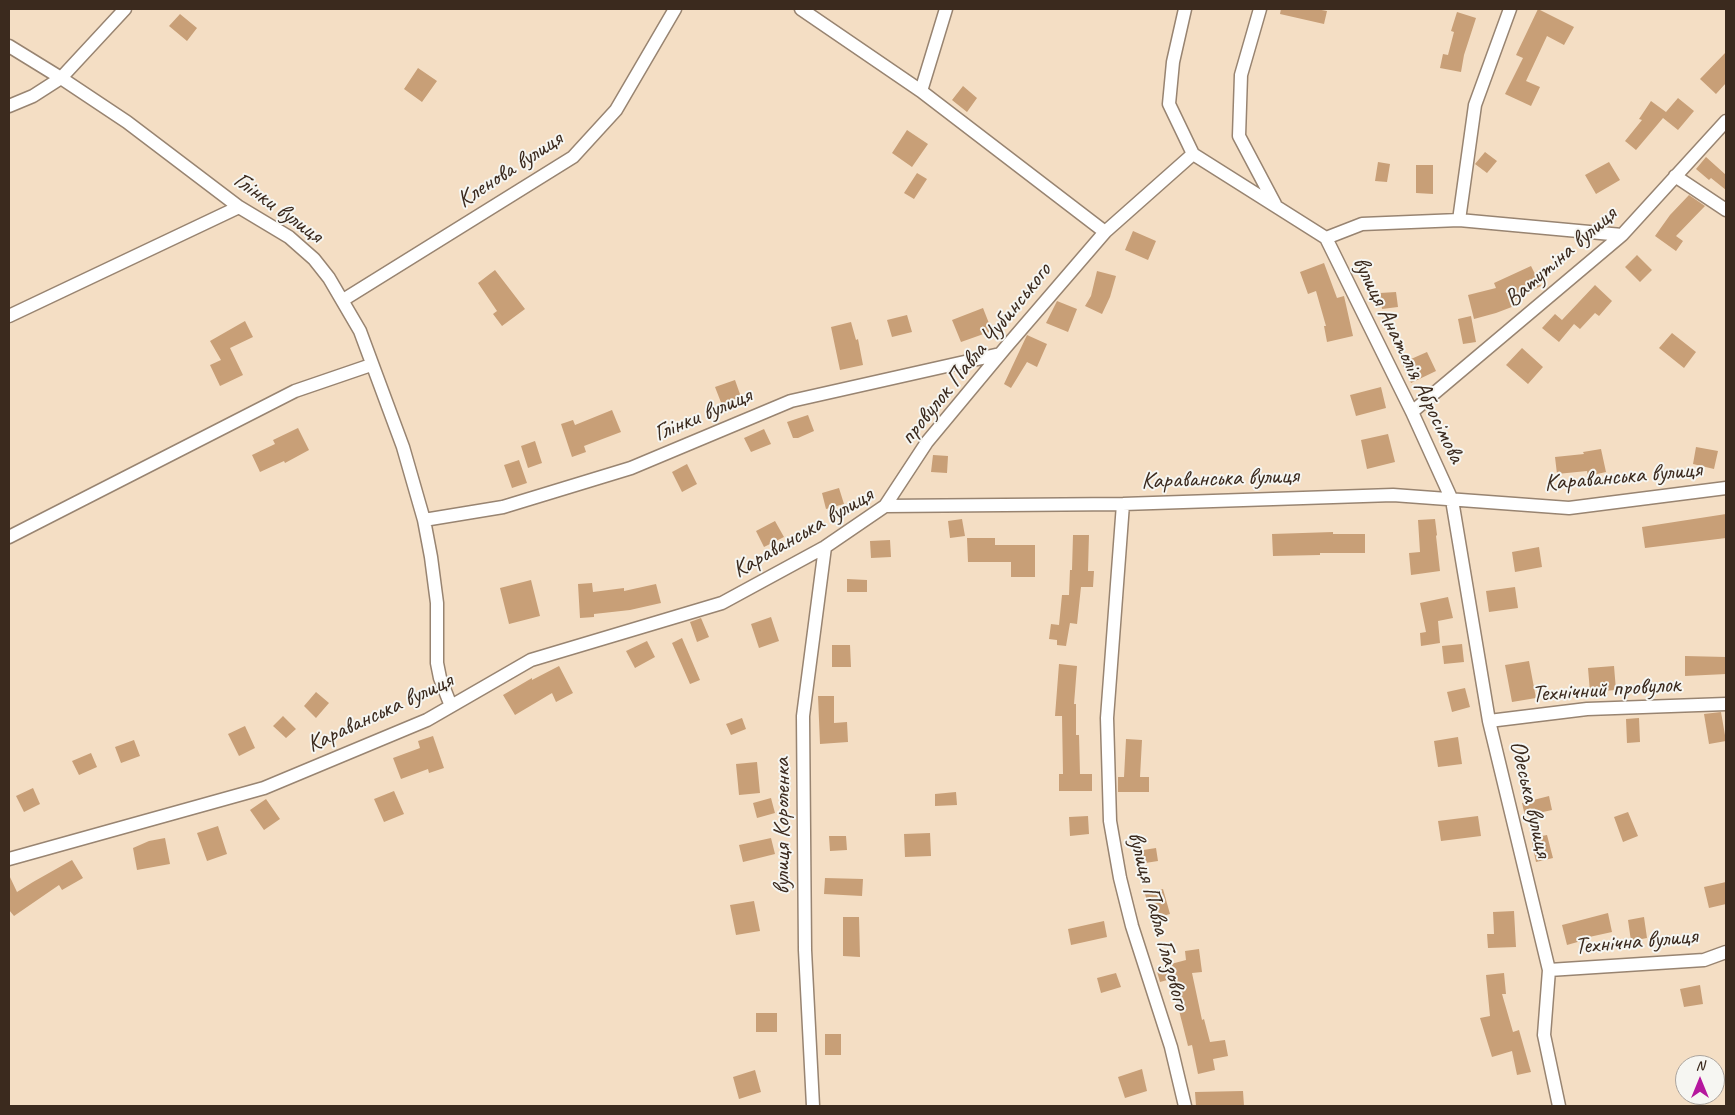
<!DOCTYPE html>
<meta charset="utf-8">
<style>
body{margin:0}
#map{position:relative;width:1735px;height:1115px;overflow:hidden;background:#f4dec4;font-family:Caveat,sans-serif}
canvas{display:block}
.frame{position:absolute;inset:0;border:10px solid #3b2a1e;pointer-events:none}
.north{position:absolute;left:1675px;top:1055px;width:50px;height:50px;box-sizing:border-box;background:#f6f6f2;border:1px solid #aba49d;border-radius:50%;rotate:0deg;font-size:14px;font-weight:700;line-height:20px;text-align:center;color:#3b2a1e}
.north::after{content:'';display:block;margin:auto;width:18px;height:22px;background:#b5179e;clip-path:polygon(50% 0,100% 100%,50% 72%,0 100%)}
</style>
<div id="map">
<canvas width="1735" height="1115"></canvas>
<div class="frame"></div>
<div class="north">N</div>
</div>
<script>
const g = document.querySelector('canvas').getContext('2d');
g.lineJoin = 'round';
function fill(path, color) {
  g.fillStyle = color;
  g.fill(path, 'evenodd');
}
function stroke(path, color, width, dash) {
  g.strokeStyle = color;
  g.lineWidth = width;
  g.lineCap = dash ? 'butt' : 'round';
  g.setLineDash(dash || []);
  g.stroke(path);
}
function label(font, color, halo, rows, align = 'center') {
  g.font = font + ' Caveat,sans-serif';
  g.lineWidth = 4;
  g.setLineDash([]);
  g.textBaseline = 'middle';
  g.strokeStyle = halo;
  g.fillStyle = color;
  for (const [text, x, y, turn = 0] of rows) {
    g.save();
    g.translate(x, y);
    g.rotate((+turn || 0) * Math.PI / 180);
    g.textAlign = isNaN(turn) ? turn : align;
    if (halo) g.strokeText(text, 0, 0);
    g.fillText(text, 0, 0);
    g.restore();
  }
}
fill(new Path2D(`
 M1281,9H1316L1327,11L1324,24L1280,14Z
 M1538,9L1574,27L1564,45L1547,36L1526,81L1540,87L1531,106L1505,94L1523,58L1516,55Z
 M1457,12L1476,18L1464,55L1461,72L1440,68L1443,54L1448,55L1454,32L1451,31Z
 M180,14L197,28L187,41L169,26Z
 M1726,52V83L1716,94L1700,79Z
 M418,68L437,81L422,102L404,89Z
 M963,86L977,98L967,112L952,100Z
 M1678,98L1694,111L1678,130L1663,118L1636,150L1625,141L1642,120L1639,119L1651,101L1666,112Z
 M907,130L928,144L912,167L892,153Z
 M1485,152L1497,161L1487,173L1475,164Z
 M1706,157L1726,175V190L1711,178L1709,180L1696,169Z
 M1378,162L1390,164L1387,182L1375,181Z
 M1609,162L1620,180L1596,194L1585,175Z
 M1416,165H1433V194L1416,193Z
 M917,173L927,179L914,199L904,193Z
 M1689,195L1705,206L1676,236L1683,241L1676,251L1655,236L1670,215Z
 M1133,231L1156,241L1148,260L1125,250Z
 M1637,255L1652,270L1640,282L1625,267Z
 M1324,263L1337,298L1344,296L1353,336L1327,342L1324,326H1326L1316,291L1308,294L1300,272Z
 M1531,266L1541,286L1514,300L1517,305L1496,313L1474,319L1468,295L1496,288L1494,283Z
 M495,270L525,309L502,326L493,314L497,311L478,283Z
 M1097,271L1116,276L1110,297L1102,314L1085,306L1091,296Z
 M1595,285L1612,301L1599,316L1595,313L1580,329L1574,324L1559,342L1542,328L1555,314L1562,320Z
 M1396,292L1398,307L1382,309L1380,293Z
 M1057,301L1077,309L1068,332L1046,323Z
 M983,308L992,331L961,342L952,320Z
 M907,315L912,332L892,337L887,320Z
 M1471,316L1476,342L1463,344L1458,319Z
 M245,321L253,337L230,348L243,375L220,386L210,365L221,360L210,341Z
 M851,322L856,340L858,339L863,365L840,370L831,327Z
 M1672,333L1696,352L1684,368L1659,348Z
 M1027,335L1047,344L1037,367L1027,362L1011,388L1004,384Z
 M1522,348L1543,367L1528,384L1506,365Z
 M1427,352L1436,371L1411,383L1402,363Z
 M735,380L741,397L722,405L715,387Z
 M1381,387L1386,408L1356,416L1350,395Z
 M612,410L621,432L584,446L586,452L572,457L561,424L573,420L575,425Z
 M808,415L814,431L798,438H793L787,422Z
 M298,428L309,450L285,463L284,461L260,472L252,455L275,444L273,440Z
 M764,429L771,444L751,452L744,438Z
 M1388,434L1395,462L1367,469L1361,440Z
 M535,441L542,463L528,468L521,446Z
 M1696,447L1718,451L1714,469L1693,464Z
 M1601,449L1606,472L1588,476L1587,471L1557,474L1555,457L1584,454L1583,452Z
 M933,455L948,456L947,473L931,472Z
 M519,460L527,483L512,488L504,465Z
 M687,464L697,484L682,492L672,472Z
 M839,488L844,504L826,509L822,493Z
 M1726,514V538L1645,548L1642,527Z
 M962,519L965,536L950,538L948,521Z
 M1435,519L1437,535L1436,536L1440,571L1411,575L1409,553L1420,552L1418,520Z
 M775,521L784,537L764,547L756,531Z
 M1333,532V534H1365V553H1320V555L1273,556L1272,534Z
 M1073,535H1089L1088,571H1094L1093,587H1081L1077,624L1070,623L1066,646L1057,645V640L1049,639L1051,624L1059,625L1062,595H1069L1070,570H1072Z
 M967,538H995V545H1035V577H1011V562H968Z
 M890,540L891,557L871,558L870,541Z
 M1539,547L1542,567L1515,572L1512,552Z
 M847,579L867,580V592H847Z
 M531,580L540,616L509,624L500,588Z
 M592,583L593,592L624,588V591L656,584L661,603L630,610L594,614V617L580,618L578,584Z
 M1515,587L1518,608L1489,612L1486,591Z
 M1448,597L1453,618L1438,621L1440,643L1421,646L1420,633L1426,632L1420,603Z
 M771,617L779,641L759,648L751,624Z
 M701,618L709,637L697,642L690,622Z
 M682,638L700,680L690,684L672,643Z
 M647,641L655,657L635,668L626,651Z
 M1462,644L1464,662L1444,664L1442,646Z
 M832,645H850L851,667H832Z
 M1685,656L1726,657V674L1685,676Z
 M1529,661L1536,698L1512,702L1505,665Z
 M1059,664L1077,666L1074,704H1076V735H1079L1080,774H1092V791H1059V774H1063L1062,716H1055Z
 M559,666L573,693L556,702L552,693L515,715L503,695L532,678V680Z
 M1614,666L1616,690L1590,692L1588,668Z
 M1465,688L1470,707L1452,712L1447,692Z
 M316,692L329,703L316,718L304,706Z
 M818,696H834V723L847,722L848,742L820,744Z
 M1721,712L1726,741L1709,744L1704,714Z
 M283,716L296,729L286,738L273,726Z
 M742,718L746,729L731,735L726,724Z
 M1639,718L1640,742L1627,743L1626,719Z
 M245,726L255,748L239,756L228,734Z
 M433,736L444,768L429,773L428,769L401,779L393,758L420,748L418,741Z
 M1458,737L1462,764L1438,767L1434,741Z
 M1126,739L1142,740L1140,777H1149V792H1118V777H1124Z
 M134,740L140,756L121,763L115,747Z
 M91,753L97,767L79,775L72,761Z
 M757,762L760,793L739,795L736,764Z
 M33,788L40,804L24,812L16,796Z
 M394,791L404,814L384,822L374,799Z
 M956,792L957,805L935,806V794Z
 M1549,796L1552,810L1525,816L1522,803Z
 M771,798L775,813L757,818L753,803Z
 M266,799L280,819L264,830L250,810Z
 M1628,812L1638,836L1623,842L1614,817Z
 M1088,816L1089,834L1070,836L1069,817Z
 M1478,816L1481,836L1441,841L1438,821Z
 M218,826L227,854L207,861L197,833Z
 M930,833L931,856L905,857L904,834Z
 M1547,835L1553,858L1536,862L1531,838Z
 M829,836H846L847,850L830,851Z
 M165,838L170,864L137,870L133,848L149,841Z
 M771,838L775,854L743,862L739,845Z
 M1156,848L1158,861L1139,864L1137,851Z
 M72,860L83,878L62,890L59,885L14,916L9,910V875L17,892L33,882Z
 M825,878L863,879L862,896L824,894Z
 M1726,882V904L1709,908L1704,887Z
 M1163,889L1170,914L1152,919L1145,894Z
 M754,901L760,931L736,935L730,905Z
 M1514,911L1516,947L1488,948L1487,934H1494L1493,912Z
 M1608,913L1612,932L1580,939L1581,941L1567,945L1562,925Z
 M843,917H859L860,957L843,956Z
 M1644,917L1647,938L1631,941L1628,920Z
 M1104,921L1107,937L1071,945L1068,929Z
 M1199,949L1202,972L1192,973L1202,1020L1204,1019L1210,1042L1225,1040L1228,1056L1213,1059L1215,1070L1198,1074L1192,1045L1188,1046L1171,979L1160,982L1156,968L1186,960L1185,951Z
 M1116,973L1121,987L1101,993L1097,978Z
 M1504,973L1506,994H1502L1513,1032L1519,1030L1531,1072L1517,1075L1512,1051L1492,1057L1480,1018L1490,1016L1486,975Z
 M1700,985L1703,1004L1684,1007L1680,989Z
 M756,1013H777V1032H756Z
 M825,1034H841V1055H825Z
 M1142,1069L1147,1091L1125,1098L1118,1077Z
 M755,1070L761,1092L739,1099L733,1077Z
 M1243,1091L1244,1106H1196L1195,1092Z`), '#c89f77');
const street = new Path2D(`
 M801,9L921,91L1105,232
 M1185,9L1173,62L1169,104L1193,154L1326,238
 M1260,9L1241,75L1239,136L1275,204
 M9,46L61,78L127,122L239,207L289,237L314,259L329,278L360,331L403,447L424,520L431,557L437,603V663L440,678L451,706
 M921,91L946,9
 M9,106L33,96L61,78L125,9
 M1675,176L1726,210
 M1459,220L1475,105L1510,9
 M1326,238L1412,412L1452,500L1489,721L1549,970L1544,1035L1559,1106
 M1326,238L1362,224L1459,220L1622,235
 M343,300L573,157L616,110L675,9
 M9,316L239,207
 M1412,412L1622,235L1726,121
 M1123,504L1107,718L1110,821L1120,878L1132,926L1171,1047L1185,1106
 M885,506L927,442L1006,347L1105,232L1193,154
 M424,520L503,507L631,468L791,401L1000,354
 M9,537L295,391L371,365
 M1489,721L1587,709L1726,704
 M9,859L264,788L427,720L531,660L722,603L825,547L885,506L1123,504L1393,495L1569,508L1726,488
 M1549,970L1704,960L1726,952
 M813,1106L805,950L803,716L825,547`);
stroke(street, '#988471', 15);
stroke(street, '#fff', 12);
label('24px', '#3b2a1e', '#f6f6f2', [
 ["Кленова вулиця",510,170,-33],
 ["Глінки вулиця",278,208,36],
 ["Ватутіна вулиця",1561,257,-41],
 ["провулок Павла Чубинського",976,354,-51],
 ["вулиця Анатолія Абросімова",1408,360,64],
 ["Глінки вулиця",703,415,-23],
 ["Караванська вулиця",1623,477,-5],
 ["Караванська вулиця",1220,479,-2],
 ["Караванська вулиця",803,533,-30],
 ["Технічний провулок",1606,690,-4],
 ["Караванська вулиця",380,713,-25],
 ["Одеська вулиця",1530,799,77],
 ["вулиця Короленка",783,826,-90],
 ["вулиця Павла Глазового",1158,921,75],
 ["Технічна вулиця",1636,942,-5]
]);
</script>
